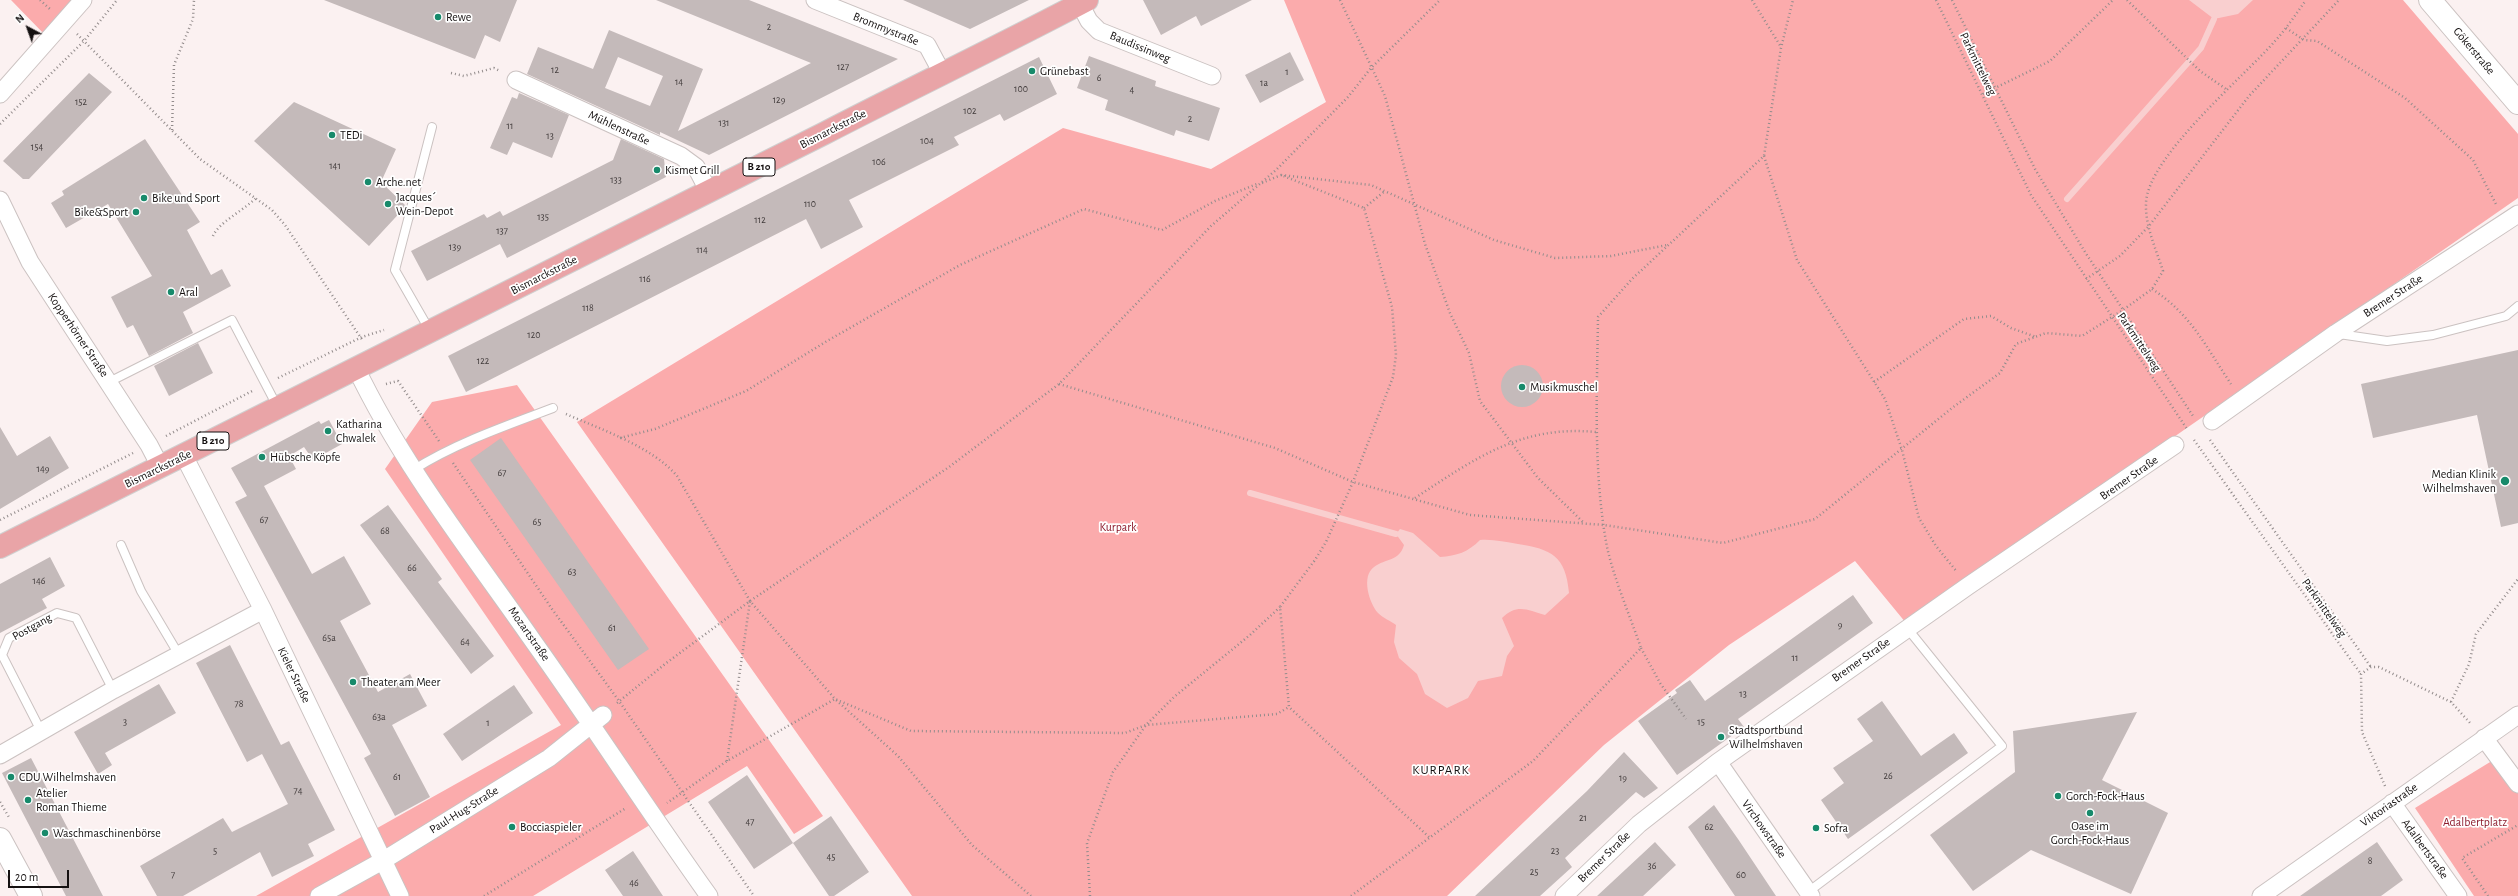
<!DOCTYPE html>
<meta charset="utf-8">
<style>
body{margin:0}
#map{position:relative;width:2518px;height:896px;overflow:hidden;background:#fbf1f1;font-family:"Alegreya Sans",sans-serif}
canvas{display:block}
.north{position:absolute;left:8px;top:8px;width:40px;height:40px;-webkit-text-stroke:3px #fff;paint-order:stroke;rotate:319deg;font-size:11px;font-weight:700;line-height:16px;text-align:center;color:#151111}
.north::after{content:'';display:block;margin:auto;width:14px;height:18px;background:#151111;clip-path:polygon(50% 0,100% 100%,50% 72%,0 100%)}
.scale{position:absolute;left:8px;top:870px;width:61px;height:18px;box-sizing:border-box;border:2px solid #151111;border-top:0;padding-left:5px;font-size:12px;line-height:14px;white-space:nowrap;color:#151111;-webkit-text-stroke:3px #fff;paint-order:stroke}
</style>
<div id="map">
<canvas width="2518" height="896"></canvas>
<div class="north">N</div>
<div class="scale">20 m</div>
</div>
<script>
const g = document.querySelector('canvas').getContext('2d');
g.lineJoin = 'round';
function fill(path, color) {
  g.fillStyle = color;
  g.fill(path, 'evenodd');
}
function stroke(path, color, width, dash) {
  g.strokeStyle = color;
  g.lineWidth = width;
  g.lineCap = dash ? 'butt' : 'round';
  g.setLineDash(dash || []);
  g.stroke(path);
}
function label(font, color, halo, rows, align = 'center') {
  g.font = font + ' "Alegreya Sans",sans-serif';
  g.lineWidth = 3.5;
  g.setLineDash([]);
  g.textBaseline = 'middle';
  g.strokeStyle = halo;
  g.fillStyle = color;
  for (const [text, x, y, turn = 0] of rows) {
    g.save();
    g.translate(x, y);
    g.rotate((+turn || 0) * Math.PI / 180);
    g.textAlign = isNaN(turn) ? turn : align;
    if (halo) g.strokeText(text, 0, 0);
    g.fillText(text, 0, 0);
    g.restore();
  }
}
fill(new Path2D(`
 M11,0H75L44,34Z
 M1284,0H2403L2518,134V198L1906,623L1855,561L1729,645L1604,745L1447,896H912L577,422L1063,128L1211,169L1326,102Z
 M517,385L823,816L794,834L747,766L533,896H256L561,725L385,469L432,402Z
 M2495,759L2518,793V896H2474L2415,808Z`), '#fbabac');
fill(new Path2D(`
 M2189,0H2253L2238,14L2214,19Z
 M1400,529L1413,533L1440,557C1457,556 1468,552 1480,540C1493,539 1505,542 1518,544C1551,549 1566,556 1569,593L1545,615C1528,610 1517,603 1502,618L1514,646L1507,656L1502,676L1478,681L1468,698L1447,708L1425,694L1417,674L1399,658L1394,642L1396,625C1391,621 1383,618 1378,613C1369,603 1361,576 1374,567C1386,558 1399,562 1404,545L1396,534Z`), '#f9cfcf');
stroke(new Path2D(`
 M2067,199L2201,48L2214,19
 M1250,493L1396,534`), '#f9cfcf', 6);
fill(new Path2D(`
 M324,0H517L500,42L485,35L475,59Z
 M656,0H749L898,59L709,155L660,132V135L527,74L538,47L593,69L609,30L703,69L678,131L811,63ZM618,57L663,76L650,106L605,88Z
 M903,0H1029L970,29Z
 M1143,0H1252L1201,26L1196,16L1161,35Z
 M1290,52L1304,80L1260,103L1245,75Z
 M1089,56L1156,81L1155,86L1220,108L1209,141L1176,130L1174,136L1105,110L1108,100L1077,88Z
 M1039,57L1057,94L1004,121L1000,114L954,137L959,145L849,200L863,227L821,249L806,219L466,392L448,356Z
 M89,73L112,92L29,179H23L3,161Z
 M519,93L569,115L552,158L513,142L507,155L490,148L512,97L517,99Z
 M294,102L396,149L381,182L406,206L369,246L254,141Z
 M145,139L200,222L187,230L211,275L222,269L231,286L183,312L193,333L149,356L133,325L127,328L111,297L152,276L108,204L66,228L51,203L64,195L62,191Z
 M621,139L664,159L666,177L507,258L500,244L427,281L411,251L484,214L487,218L500,211L503,216L613,160Z
 M198,343L213,373L169,396L154,366Z
 M2518,350V523L2501,527L2477,415L2373,438L2361,384Z
 M1501 386a21 21 0 1 1 42 0a21 21 0 1 1-42 0Z
 M329,420L342,444L313,460L304,447L289,456L296,469L264,486L312,574L344,556L371,604L340,621L378,692L410,674L427,706L392,725L430,797L395,816L364,758L371,754L235,502L247,496L231,468L319,421L321,424Z
 M0,427L17,456L50,436L69,468L0,509Z
 M501,438L649,649L618,670L470,460Z
 M388,505L442,579L438,582L494,656L471,674L360,525Z
 M50,557L65,586L42,599L47,608L0,633V584Z
 M1853,595L1873,623L1738,719L1744,727L1677,775L1638,721L1677,693L1675,690L1690,680L1705,701Z
 M230,645L281,745L289,741L335,830L308,844L314,856L272,877L260,852L183,896H157L140,866L223,818L232,832L288,804L262,754L247,762L196,663Z
 M159,684L176,713L105,753L112,765L98,774L74,732Z
 M514,685L533,713L462,761L443,734Z
 M1882,701L1921,756L1954,733L1968,753L1848,839L1821,800L1844,783L1833,768L1873,741L1857,719Z
 M2137,712L2102,780L2168,813L2131,894L2031,850L1973,891L1930,835L2015,772L2013,731Z
 M1624,752L1658,788L1644,798L1636,792L1565,858L1572,867L1540,896H1475L1587,791Z
 M31,758L54,802L103,896H66L2,773Z
 M747,775L793,843L754,869L708,802Z
 M1714,805L1738,839L1776,896H1735L1688,827Z
 M831,816L869,872L834,896H829L793,843Z
 M1655,842L1676,865L1643,896H1597Z
 M2377,842L2403,880L2381,896H2300Z
 M633,851L663,896H623L605,870Z`), '#c4baba');
const lane = new Path2D(`
 M430,331L395,270L432,127
 M2339,334L2387,341L2433,335L2506,316L2518,306
 M109,382L232,320L277,406
 M413,470C456,443 505,426 553,408
 M121,545L141,591L179,655
 M41,731L2,655L9,638L57,613L76,618L113,690
 M1808,892L2002,746L1907,628`);
const street = new Path2D(`
 M815,0L927,45L942,73
 M1080,4L1089,21L1099,31L1212,76
 M516,80L681,156L696,167L709,192
 M0,94L83,0
 M0,200L30,262L149,445L161,468
 M356,368C403,466 471,552 533,641C593,725 649,812 709,896
 M2212,421L2336,333L2518,214
 M184,456L263,610L400,896
 M2484,738L2518,784
 M0,755L113,690L263,610
 M1718,762L1811,896
 M2392,803L2458,896
 M319,896L384,860L549,758L603,715
 M1564,896L1639,824L1718,762L1968,586L2175,445
 M2261,896L2518,715`);
const secondary = new Path2D(`
 M2430,0L2518,103
 M0,839L31,896`);
const primary = new Path2D(`
 M0,547C274,408 551,272 825,133C912,88 1000,46 1087,0`);
stroke(lane, '#cbc2c1', 10);
stroke(street, '#cbc2c1', 19);
stroke(secondary, '#cbc2c1', 24);
stroke(primary, '#d0cfcf', 24);
stroke(new Path2D(`
 M40,0L50,9
 M1340,0L1385,96L1425,244L1450,313L1469,353L1480,401L1538,478L1584,523
 M1752,0L1781,47
 M1936,0L2031,195L2187,429
 M1952,0L2035,169L2085,252L2193,416
 M2127,0L2200,71L2226,89
 M2286,28L2304,40L2317,41L2405,98L2473,160L2497,206
 M77,34L200,159L272,210L285,225L363,341
 M451,73L464,76L494,68L500,71
 M1983,94L2050,61L2113,0
 M0,124L84,41L117,0
 M172,130L174,65L193,19L194,0
 M1764,156L1797,260L1885,399L1902,450L1919,518L1936,546L1957,572
 M1262,183L1281,175
 M1364,208L1385,191
 M213,236C218,223 244,210 256,198
 M2086,279L2120,256L2149,226L2249,96L2339,0
 M2152,289C2191,314 2206,347 2231,384
 M278,378L362,337L384,330
 M1874,382L1964,319L1991,316L2011,328L2036,337
 M386,384L398,381L439,441
 M1059,384L1275,448L1353,482L1470,515L1604,525L1723,543L1815,519L1952,408L2000,373L2016,344L2046,333L2082,336L2123,310L2152,289L2163,271C2156,249 2145,226 2146,203C2148,156 2244,77 2275,41C2287,28 2296,14 2306,0
 M566,414C600,429 653,447 677,476L750,601L835,699L727,761L667,803
 M166,436L254,390
 M620,438L655,429L746,391L827,341L960,265L1084,209L1162,230L1215,201L1257,184
 M2194,440L2361,674
 M2210,440L2371,667
 M453,463L552,609L619,701L754,896
 M1415,498C1476,458 1521,425 1596,432
 M0,520L133,453
 M1641,648L1660,683L1686,719
 M2451,702L2469,664L2476,634L2518,579
 M617,703L665,664L750,601L949,467L1059,384L1211,226L1276,170L1348,97L1371,68L1440,0
 M727,761L750,601
 M2385,786L2362,732L2361,674L2371,667H2379L2451,702L2471,724
 M0,802L10,819
 M1429,837L1289,707L1280,607L1315,560L1326,542L1353,482L1393,377L1396,355L1392,307L1364,208L1281,175L1371,185L1494,240L1555,258L1611,256L1667,245
 M484,896L626,808
 M1031,896L972,845L898,756L835,699L911,731L1125,733L1146,725L1277,714L1289,707
 M1090,896L1087,843L1113,772L1146,725L1174,697L1250,635L1280,607
 M1351,896L1533,761L1641,648C1630,616 1614,579 1607,547C1593,473 1597,392 1598,317L1632,279L1764,156L1781,48L1793,0
 M2488,896L2462,858L2518,825`), '#938c8c', 2.5, [1, 3]);
stroke(lane, '#fff', 8);
stroke(street, '#fff', 17);
stroke(secondary, '#fff', 22);
stroke(primary, '#e9a4a7', 22);
for (const [x, y, r, color] of [
 [438,17,4,"#178a6b"],
 [1032,71,4,"#178a6b"],
 [332,135,4,"#178a6b"],
 [657,170,4,"#178a6b"],
 [368,182,4,"#178a6b"],
 [144,198,4,"#178a6b"],
 [388,204,4,"#178a6b"],
 [136,212,4,"#178a6b"],
 [171,292,4,"#178a6b"],
 [1522,387,4,"#178a6b"],
 [328,431,4,"#178a6b"],
 [262,457,4,"#178a6b"],
 [2505,481,5,"#178a6b"],
 [353,682,4,"#178a6b"],
 [1721,737,4,"#178a6b"],
 [11,777,4,"#178a6b"],
 [2058,796,4,"#178a6b"],
 [28,800,4,"#178a6b"],
 [2090,813,4,"#178a6b"],
 [512,827,4,"#178a6b"],
 [1816,828,4,"#178a6b"],
 [45,833,4,"#178a6b"]
]) {
  const dot = new Path2D();
  dot.arc(x, y, r, 0, 2 * Math.PI);
  g.fillStyle = color;
  g.fill(dot);
  stroke(dot, '#fff', 1.5);
}
label('10px', '#413b3b', null, [
 ["2",769,27],
 ["127",843,67],
 ["12",555,70],
 ["1",1287,72],
 ["6",1099,78],
 ["14",679,82],
 ["1a",1264,83],
 ["100",1021,89],
 ["4",1132,90],
 ["129",779,100],
 ["152",81,102],
 ["102",970,111],
 ["2",1190,119],
 ["131",724,123],
 ["11",510,126],
 ["13",550,136],
 ["104",927,141],
 ["154",37,147],
 ["106",879,162],
 ["141",335,166],
 ["133",616,180],
 ["110",810,204],
 ["135",543,217],
 ["112",760,220],
 ["137",502,231],
 ["139",455,247],
 ["114",702,250],
 ["116",645,279],
 ["118",588,308],
 ["120",534,335],
 ["122",483,361],
 ["149",43,469],
 ["67",502,473],
 ["67",264,520],
 ["65",537,522],
 ["68",385,531],
 ["66",412,568],
 ["63",572,572],
 ["146",39,581],
 ["9",1840,625],
 ["61",612,628],
 ["65a",329,638],
 ["64",465,642],
 ["11",1795,658],
 ["13",1743,694],
 ["78",239,704],
 ["63a",379,717],
 ["3",125,722],
 ["15",1701,722],
 ["1",488,723],
 ["26",1888,776],
 ["61",397,777],
 ["19",1623,778],
 ["74",298,791],
 ["21",1583,818],
 ["47",750,822],
 ["62",1709,827],
 ["5",215,851],
 ["23",1555,851],
 ["45",831,857],
 ["8",2370,861],
 ["36",1652,866],
 ["25",1534,872],
 ["7",173,875],
 ["60",1741,875],
 ["46",634,883]
]);
for (const [x, y, w] of [
 [759,167,32],
 [213,441,32]
]) {
  const box = new Path2D();
  box.roundRect(x - w / 2, y - 9, w, 18, 3);
  g.fillStyle = '#fff';
  g.fill(box);
  stroke(box, '#151111', 1);
}
label('bold 11px', '#151111', null, [
 ["B 210",759,167],
 ["B 210",213,441]
]);
label('12px', '#151111', '#fff', [
 ["Rewe",446,17],
 ["Grünebast",1040,71],
 ["TEDi",340,135],
 ["Kismet Grill",665,170],
 ["Arche.net",376,182],
 ["Jacques´",396,197],
 ["Wein-Depot",396,211],
 ["Bike und Sport",152,198],
 ["Bike&Sport",128,212,"right"],
 ["Aral",179,292],
 ["Musikmuschel",1530,387],
 ["Katharina",336,424],
 ["Chwalek",336,438],
 ["Hübsche Köpfe",270,457],
 ["Median Klinik",2496,474,"right"],
 ["Wilhelmshaven",2496,488,"right"],
 ["Theater am Meer",361,682],
 ["Stadtsportbund",1729,730],
 ["Wilhelmshaven",1729,744],
 ["CDU Wilhelmshaven",19,777],
 ["Atelier",36,793],
 ["Roman Thieme",36,807],
 ["Gorch-Fock-Haus",2066,796],
 ["Oase im",2090,826,"center"],
 ["Gorch-Fock-Haus",2090,840,"center"],
 ["Bocciaspieler",520,827],
 ["Sofra",1824,828],
 ["Waschmaschinenbörse",53,833]
], 'left');
label('12px', '#151111', '#fff', [
 ["Brommystraße",886,29,22],
 ["Baudissinweg",1140,47,22],
 ["Gökerstraße",2474,51,50],
 ["Parkmittelweg",1978,64,64],
 ["Mühlenstraße",619,128,25],
 ["Bismarckstraße",833,129,-27],
 ["Bismarckstraße",544,275,-27],
 ["Bremer Straße",2393,296,-33],
 ["Kopperhörner Straße",78,335,56],
 ["Parkmittelweg",2139,342,56],
 ["Bismarckstraße",158,469,-26],
 ["Bremer Straße",2129,478,-35],
 ["Parkmittelweg",2324,608,55],
 ["Postgang",32,627,-29],
 ["Mozartstraße",529,634,55],
 ["Bremer Straße",1861,660,-35],
 ["Kieler Straße",294,675,64],
 ["Viktoriastraße",2389,805,-35],
 ["Paul-Hug-Straße",464,810,-32],
 ["Virchowstraße",1764,829,55],
 ["Adalbertstraße",2425,849,54],
 ["Bremer Straße",1604,857,-44]
]);
label('12px', '#8d1c2d', '#fff', [
 ["Kurpark",1118,527],
 ["Adalbertplatz",2475,822]
]);
g.letterSpacing = '1px';
label('13px', '#151111', '#fff', [
 ["KURPARK",1441,770]
]);
g.letterSpacing = '0px';
</script>
